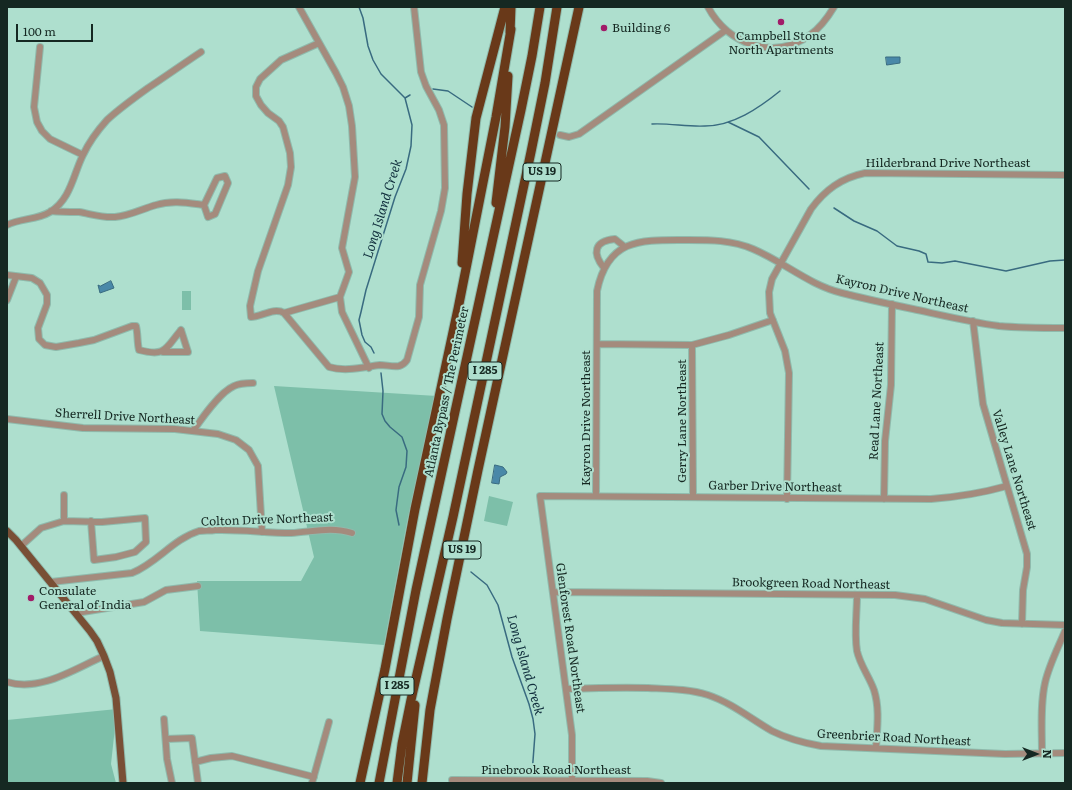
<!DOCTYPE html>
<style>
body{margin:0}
#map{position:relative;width:1072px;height:790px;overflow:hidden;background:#aedfce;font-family:Literata,serif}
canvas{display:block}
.frame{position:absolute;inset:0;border:8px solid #152822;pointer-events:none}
.north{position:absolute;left:1016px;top:734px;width:40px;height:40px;-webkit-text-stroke:3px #aedfce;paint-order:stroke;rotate:90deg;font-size:11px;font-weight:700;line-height:16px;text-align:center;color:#152822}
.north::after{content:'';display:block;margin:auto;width:14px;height:18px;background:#152822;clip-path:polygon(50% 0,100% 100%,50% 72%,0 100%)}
.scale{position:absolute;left:16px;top:24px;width:77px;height:18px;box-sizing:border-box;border:2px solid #152822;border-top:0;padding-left:5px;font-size:12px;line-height:14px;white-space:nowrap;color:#152822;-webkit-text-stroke:3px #aedfce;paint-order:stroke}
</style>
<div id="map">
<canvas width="1072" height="790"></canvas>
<div class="frame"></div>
<div class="north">N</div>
<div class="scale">100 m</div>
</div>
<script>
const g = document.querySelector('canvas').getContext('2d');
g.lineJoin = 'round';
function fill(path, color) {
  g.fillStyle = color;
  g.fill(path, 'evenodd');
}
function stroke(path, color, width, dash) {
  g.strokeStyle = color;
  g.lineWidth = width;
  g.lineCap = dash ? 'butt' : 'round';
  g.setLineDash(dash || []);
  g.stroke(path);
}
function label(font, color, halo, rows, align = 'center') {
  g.font = font + ' Literata,serif';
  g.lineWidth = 4;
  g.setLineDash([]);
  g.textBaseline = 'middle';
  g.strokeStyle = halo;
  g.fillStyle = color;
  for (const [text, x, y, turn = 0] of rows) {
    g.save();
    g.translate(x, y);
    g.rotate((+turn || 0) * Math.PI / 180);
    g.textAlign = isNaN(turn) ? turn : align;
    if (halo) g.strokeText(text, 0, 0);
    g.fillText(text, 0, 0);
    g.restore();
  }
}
fill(new Path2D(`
 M182,291H191V310H182Z
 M274,386L437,396L408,517L384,645L200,631L197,581H301L314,557Z
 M489,496L513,502L507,526L484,521Z
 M117,709L111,764L116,783H7V720Z`), '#7dbfa9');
const water = new Path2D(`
 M886,57H900V63L887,65Z
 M111,281L114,288L100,293L98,285L100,286Z
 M495,465L503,467L507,472L506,474L500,477L499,484L492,483Z`);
fill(water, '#4988a8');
stroke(water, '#396b80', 1);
stroke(new Path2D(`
 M359,7L363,18L368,46L373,60L381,74L405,98L412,125L411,146L406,169L395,197L366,290L361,312L359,320L362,335L365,342L371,347L374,353
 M433,89L448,91L472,107
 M405,98L410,95
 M728,122L759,137L809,189
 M652,124C670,123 687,127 705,126C733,126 759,108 780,91
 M834,208L854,221L877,231L897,246L919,251L926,254L928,262L942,263L955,261L1006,271L1050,261L1065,260
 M381,373L383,391L382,414L385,421L390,427L402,437L407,451L406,467L399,487L397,502L396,510L399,525
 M471,572L487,585L498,605L512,657L529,704L533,719L535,734L532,774`), '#396b80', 1.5);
const minor = new Path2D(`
 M299,7L336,73L343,87L349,106L352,126L355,177L342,248L349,272L340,297L342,312L369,368
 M708,7C728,45 774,61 810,35C820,28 828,17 834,7
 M319,43L281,60L260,79L256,87V96L261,105L268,113L279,121L283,127L290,153L291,167L288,185L258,271L250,306L251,317C261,317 274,307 284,313L340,297
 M40,47L34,107L37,122L42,131L50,139L83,155
 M560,135L569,137L579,134L726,30
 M51,211C60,212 69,212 79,212C91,214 102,218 115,217C129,216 142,209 156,205C172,200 188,203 204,205L217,178L225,176L228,183L215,214L208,217L204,205
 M7,225C21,218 37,220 50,212C71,199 73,175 83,155C89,142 98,130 107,120C120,108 134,98 148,88C166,76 183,64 201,52
 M604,268C592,253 594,241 615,239L625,247
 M7,275L32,278L40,283L47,295V304L38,328L39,339L45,345L56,347L79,343L94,340L132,326H136C138,334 137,342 139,350C166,357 165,349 181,330
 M7,300L16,277
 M284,313L329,367C346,372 364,367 380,365C386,365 393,367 399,366C403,365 405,363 407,360L419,317L420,285L441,211L445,188L444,125L439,110L426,86L421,72L414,7
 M973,321L983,404L1027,554V567L1023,590L1022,624
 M597,344L692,345L729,335L773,320
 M692,345L693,497
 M163,352H188L181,330
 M7,419L83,428L175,429L218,434L236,440L249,450L258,466L262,532
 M193,431C202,418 220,392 234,386C240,383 247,383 253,383
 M64,495V521
 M596,496L597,291C608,237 642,240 688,240C710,240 732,240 753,249C784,262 809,285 842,293C865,299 889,304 913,309C941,315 970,322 999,326C1021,328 1043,328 1065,328
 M787,499L789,373L785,351L770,313L769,292L772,279L811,209C825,190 841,178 865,173L1065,175
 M884,499L885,441L891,385L892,304
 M21,546L41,528L64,521L102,522L145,518L146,542L135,552L116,557L94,560L91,521
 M51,582L132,573C157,563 173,539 199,531C204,530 210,531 215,530C240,529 266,533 291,533C312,532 331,526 352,533
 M553,592L895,595L925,599L986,620L1002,623L1065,625
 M857,595C857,613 854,633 857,651C860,665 869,676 874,690C880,709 877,729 876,748
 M76,613L144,602L166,590L198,586
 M7,682C41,692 74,669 104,656
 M566,689C593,688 621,687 648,688C669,689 689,689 708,695C732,703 751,719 772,731C788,739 804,743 821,746L1005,754L1065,753
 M164,719L167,759L172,783
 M166,739L192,738L198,783
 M1042,754C1042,731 1040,705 1045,683C1049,665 1058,648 1065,631
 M195,762L211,758L232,756L314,777
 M452,780L647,781L661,783
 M312,783L329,722
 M572,783V735L540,496L931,499C958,497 982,493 1007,486`);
const major = new Path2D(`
 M7,531L16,540L90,631L97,641L104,656L110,672L116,698L123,783`);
const highway = new Path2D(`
 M510,33L511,7
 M496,203L505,127L508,76
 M462,263L467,194L476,118L505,7
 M360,783L385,669L415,509L458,309L496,117L511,29
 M379,783L416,590L521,110L532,56L540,7
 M397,783L402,744L411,700L453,517L531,152L545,83L557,7
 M407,783L415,705
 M422,783L430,710L447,619L478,470L579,7`);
stroke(minor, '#8fbaac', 8);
stroke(major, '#8fbaac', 9);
stroke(highway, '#8fbaac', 11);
stroke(minor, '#a48b7d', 6);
stroke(major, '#794f35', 7);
stroke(highway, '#693919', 9);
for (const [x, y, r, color] of [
 [781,22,4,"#a11b68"],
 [604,28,4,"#a11b68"],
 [31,598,4,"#a11b68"]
]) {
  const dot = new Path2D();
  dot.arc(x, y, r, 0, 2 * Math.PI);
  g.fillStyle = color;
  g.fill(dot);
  stroke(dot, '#aedfce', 1.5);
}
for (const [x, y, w] of [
 [542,172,38],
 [485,371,34],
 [462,550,38],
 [397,686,34]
]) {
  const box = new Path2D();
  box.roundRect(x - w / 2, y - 9, w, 18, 3);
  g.fillStyle = '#aedfce';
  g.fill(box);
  stroke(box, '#152822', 1);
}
label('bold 11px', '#152822', null, [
 ["US 19",542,172],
 ["I 285",485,371],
 ["US 19",462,550],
 ["I 285",397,686]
]);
label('12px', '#152822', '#aedfce', [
 ["Building 6",612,28],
 ["Campbell Stone",781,36,"center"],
 ["North Apartments",781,50,"center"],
 ["Consulate",39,591],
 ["General of India",39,605]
], 'left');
label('12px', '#152822', '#aedfce', [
 ["Hilderbrand Drive Northeast",948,163],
 ["Kayron Drive Northeast",902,294,13],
 ["Atlanta Bypass / The Perimeter",447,392,-78],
 ["Read Lane Northeast",877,401,-87],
 ["Sherrell Drive Northeast",125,417,3],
 ["Kayron Drive Northeast",586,418,-90],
 ["Gerry Lane Northeast",682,421,-90],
 ["Valley Lane Northeast",1014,470,73],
 ["Garber Drive Northeast",775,487,1],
 ["Colton Drive Northeast",267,520,-2],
 ["Brookgreen Road Northeast",811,584,1],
 ["Glenforest Road Northeast",570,638,82],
 ["Greenbrier Road Northeast",894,738,3],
 ["Pinebrook Road Northeast",556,770]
]);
label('italic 13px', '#112f3d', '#aedfce', [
 ["Long Island Creek",383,209,-73],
 ["Long Island Creek",525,665,74]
]);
</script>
